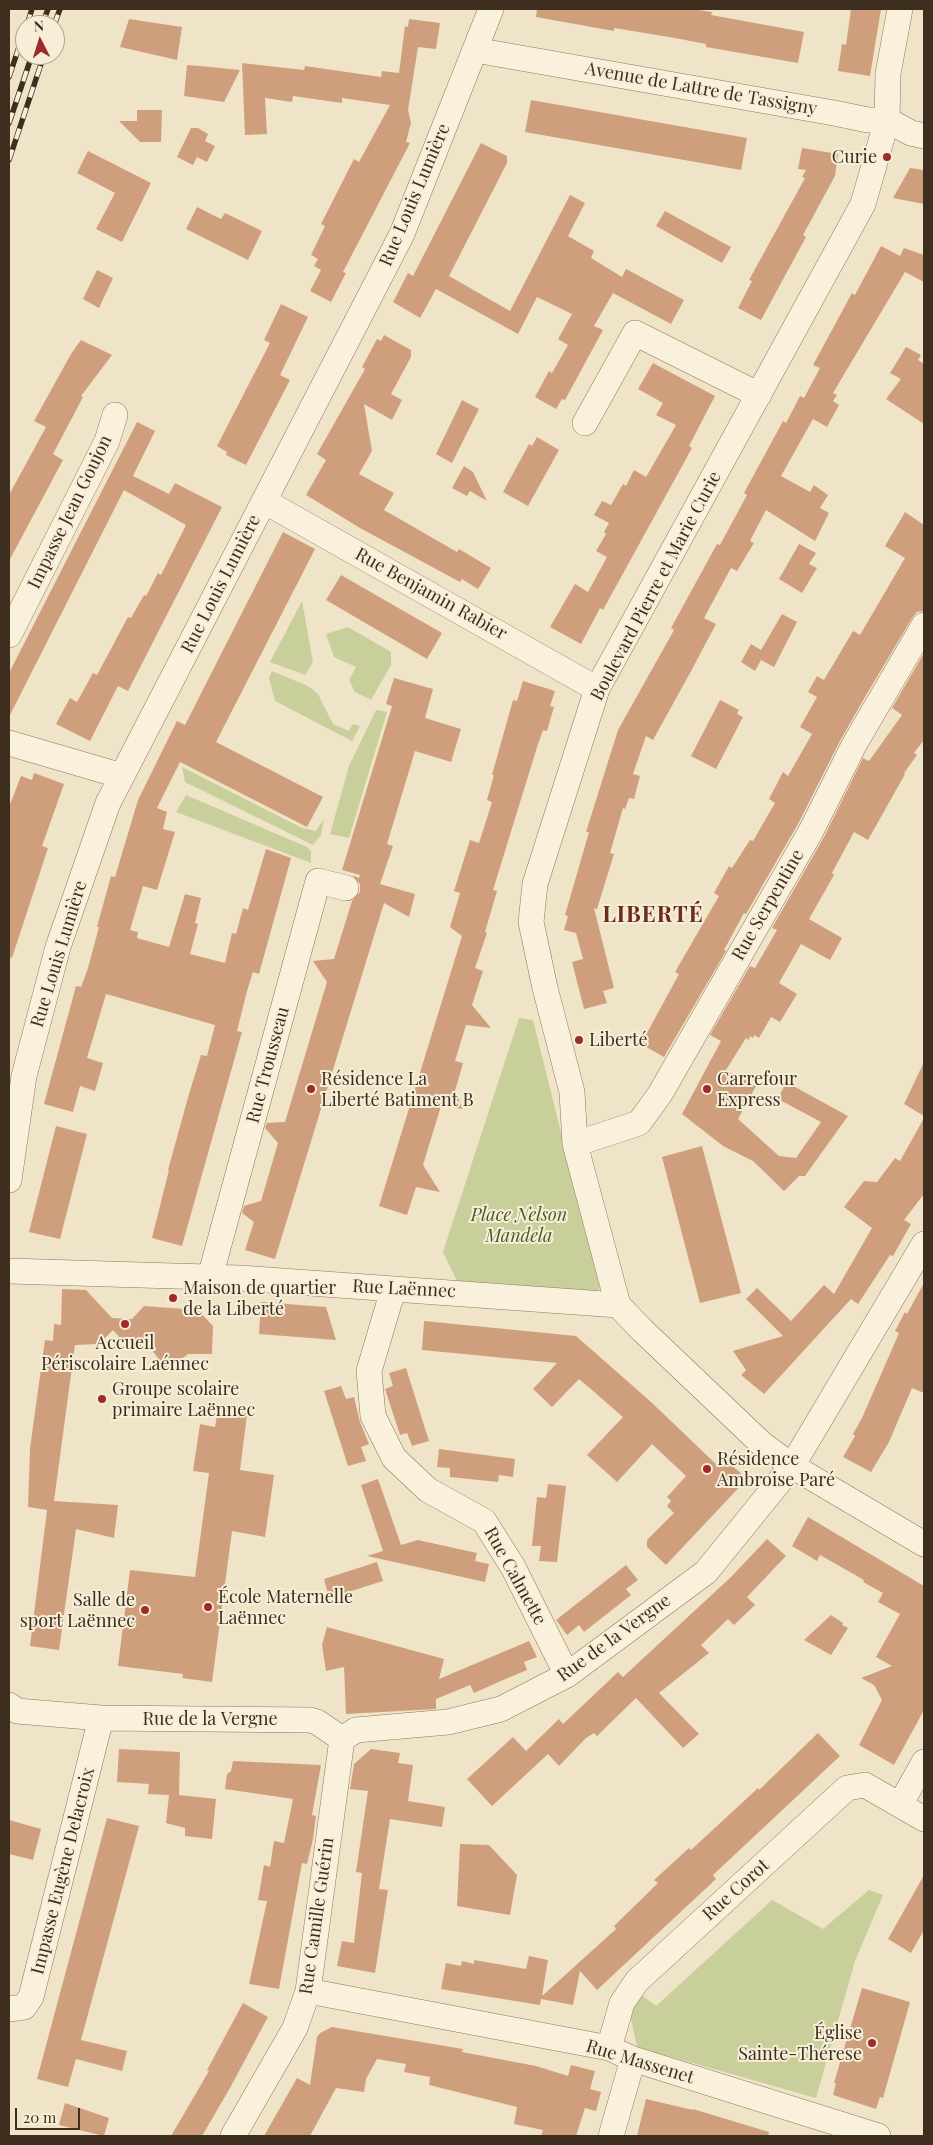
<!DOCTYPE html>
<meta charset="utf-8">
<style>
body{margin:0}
#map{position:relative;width:933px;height:2145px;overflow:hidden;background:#f0e4c8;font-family:"Playfair Display",serif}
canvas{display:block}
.frame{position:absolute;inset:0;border:10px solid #3d2e20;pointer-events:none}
.north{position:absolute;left:15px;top:15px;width:50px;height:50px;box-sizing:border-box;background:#f7eed8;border:1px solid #ada18e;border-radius:50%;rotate:355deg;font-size:14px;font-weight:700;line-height:20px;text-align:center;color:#3d2e20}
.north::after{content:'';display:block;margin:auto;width:18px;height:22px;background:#9e2a2b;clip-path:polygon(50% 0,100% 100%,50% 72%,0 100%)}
.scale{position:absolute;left:15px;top:2108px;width:65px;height:22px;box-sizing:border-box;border:2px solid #3d2e20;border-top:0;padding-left:6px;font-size:15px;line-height:18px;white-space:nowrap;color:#3d2e20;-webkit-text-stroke:4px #f7eed8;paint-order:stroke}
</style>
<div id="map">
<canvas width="933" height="2145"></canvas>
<div class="frame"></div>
<div class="north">N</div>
<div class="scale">20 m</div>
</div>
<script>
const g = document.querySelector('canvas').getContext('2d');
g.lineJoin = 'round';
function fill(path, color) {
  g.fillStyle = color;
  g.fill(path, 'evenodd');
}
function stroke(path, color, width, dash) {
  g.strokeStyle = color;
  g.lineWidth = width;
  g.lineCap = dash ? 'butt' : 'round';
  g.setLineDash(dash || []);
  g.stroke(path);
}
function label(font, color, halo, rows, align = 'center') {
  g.font = font + ' "Playfair Display",serif';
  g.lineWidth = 4;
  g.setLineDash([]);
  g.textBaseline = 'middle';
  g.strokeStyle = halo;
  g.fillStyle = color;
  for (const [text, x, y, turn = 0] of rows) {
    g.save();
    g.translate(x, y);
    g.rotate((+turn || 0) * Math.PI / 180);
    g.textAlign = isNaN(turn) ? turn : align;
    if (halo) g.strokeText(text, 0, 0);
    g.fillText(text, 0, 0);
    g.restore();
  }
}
fill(new Path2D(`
 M302,601L313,662L305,675L270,662Z
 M348,627L391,652V665L371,700L355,692L349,680L356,667L334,657L326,634Z
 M272,671L308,686L318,694L333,724L349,731L353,724L360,726L352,741L275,701L269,678Z
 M376,710L387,712L349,838L330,834L349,766Z
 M182,767L302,828L316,831L324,819L321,835L313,845L185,782Z
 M186,795L307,847L311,851V863L176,812Z
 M519,1018L533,1020L600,1289L585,1297L458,1283L443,1252Z
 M869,1890L883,1895L855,1961L816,2098L657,2053L638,2051L630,2015L640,1994L656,2006L772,1900L823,1929Z`), '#c9cf9b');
fill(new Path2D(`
 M537,9H691L712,12L711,15L804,32L798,63L706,47V44L675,38L614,28V31L536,17Z
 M851,9H881L870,76L838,71L842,44L846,45Z
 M129,19L182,27L177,60L120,47Z
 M409,19L440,23L436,49L418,47L408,110L411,123L406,142L410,143L343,272L346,273L331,302L310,291L321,270L314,266L318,259L311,255L325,226L321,224L354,159L359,162L390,105L342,98V103L293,96L292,102L265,98L267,134L245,135L242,63L304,70L305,66L381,77L382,71L399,73L405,26L408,27Z
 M187,65L211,67L240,70L224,102L184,96Z
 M531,100L747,138L741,170L525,132Z
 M137,110H162L161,142H140L119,121H137Z
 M191,128H198L208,134L205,141L215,146L207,162L197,157L193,165L177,157Z
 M481,143L507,156V163L449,276L510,311L570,195L585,203L568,236L594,251L591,258L622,277L626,269L684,300L671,324L613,293L594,326L603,330L565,400L562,399L556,409L535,397L549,371L552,373L568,345L558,339L572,314L537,297L518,334L436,289L420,318L393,302L408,273L413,276Z
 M802,148L838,154L835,176L803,235L806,237L761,320L738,308L752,281L749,280L805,178L802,177L806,170L798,169Z
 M88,151L151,183L122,242L96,229L115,193L77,173Z
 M910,168L924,170V204L893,198Z
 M197,207L221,219L225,213L262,231L248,260L186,229Z
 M665,211L731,247L722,263L656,226Z
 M881,246L900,256L904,248L924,255V282L905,272L833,393L837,395L833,401L839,405L827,427L813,419L781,476L810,492L814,485L828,495L820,508L829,513L815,541L766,510L750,541L754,543L737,571L731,568L704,618L716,624L690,673L653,740L646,736L633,774L640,776L634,799L629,798L625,809L623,808L610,853L614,854L597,909L594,908L614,988L603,991L607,1003L584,1009L572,962L583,959L576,933L564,930L568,916L565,915L589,832H586L618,730L674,630L671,628L717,544L720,545L747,495L744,493L783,421L786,423L800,396L804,398L820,368L813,365L852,293L855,295Z
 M97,270L113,278L99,308L83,299Z
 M281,304L308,317L280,375L290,380L246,465L226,455L227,452L217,446L270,343L264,340Z
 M384,335L411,350V357L391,394L402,400L392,420L364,404L372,451L359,474L394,493L384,510L457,552L459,549L491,568L478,589L462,579L460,582L360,528L306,495L326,460L317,454L365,369L362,367L377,339L381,341Z
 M81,340L112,355L81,396L83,397L53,454L63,460L9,561V495L46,427L34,421L71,354Z
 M906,347L921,355L918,360L924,364V424L886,399L901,379L890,373Z
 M653,363L715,396L689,446L692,448L603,610L600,608L581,644L550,627L575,584L588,592L607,557L596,551L606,534L604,532L609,523L594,515L602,501L611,505L623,484L626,486L634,470L646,477L676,425L656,415L663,403L638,389Z
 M462,400L479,409L452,463L436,454Z
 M137,422L155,431L133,476L169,494L175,483L222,507L128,691L118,686L90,741L56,724L70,698L77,702L93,673L97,675L128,617L131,618L144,595L146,596L158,573L161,575L186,525L124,490L9,717V673Z
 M537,437L559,450L528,506L503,492L529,444L532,446Z
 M464,466L473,472L487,501L470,491L467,496L452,488Z
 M905,512L924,525V611L917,612L912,618L868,692L841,739L798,824L746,914L744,913L724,950L726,951L664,1057L641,1044L679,974L675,972L719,896L714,893L729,866L732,868L750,840L753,841L775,803L769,799L783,772L788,776L812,734L800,727L817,697L808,692L817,676L824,680L853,631L860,635L905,558L885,546Z
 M283,532L315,549L216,742L323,797L307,827L180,762L157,808L167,812L163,829L175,832L157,890L143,886L130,930L138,932L137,938L169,947L185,894L201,898L195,923L198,924L190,954L225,963L232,933L236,934L243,908L248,910L266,849L291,858L259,974L253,972L247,991L237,1031L242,1032L182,1246L152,1238L169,1170H168L189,1094L201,1055L207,1056L215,1025L106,994L87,1058L103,1063L95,1091L80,1086L73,1112L44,1104L76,986L81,987L88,968L99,927H97L111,876L115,877L138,800L177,721L185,725Z
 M799,544L816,553L809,564L817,568L802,593L779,579Z
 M341,575L442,633L427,659L326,600Z
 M782,614L797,622L774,667L761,660L755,671L741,662L751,644L761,650Z
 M924,653V740L914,753L917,755L904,773L905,774L868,840L854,832L832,873L834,875L809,919L842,938L830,960L801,944L779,983L797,994L780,1022L771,1017L759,1038L754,1035L753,1038L750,1036L749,1040L746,1038L726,1070L756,1086L738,1119L779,1156L796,1158L821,1122L778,1099L786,1082L848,1116L805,1176H799L784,1191L753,1161L723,1146L682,1114L721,1041L710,1035L750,966L755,968L777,930L772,928L824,837L863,758L869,761L902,715L892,708Z
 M394,678L433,689L425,718L461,729L451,762L415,751L387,844L393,846L380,884L415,894L409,917L384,903L275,1259L245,1250L254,1222L242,1213L244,1206L261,1201L278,1143L265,1128L267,1123L285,1122L327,982L313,961L334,959L352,901L360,892V884L352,875L359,878L360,875L342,870L392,706L386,704Z
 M523,681L555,691L550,706L554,707L547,731L543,730L538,744L493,890L497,891L485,932L487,933L475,968L483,971L472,1005L491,1028L466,1025L455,1061L463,1063L455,1091L463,1109L441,1106L423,1165L440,1192L416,1187L407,1215L379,1206L462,936L450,927L460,893L454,891L470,840L479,843L492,802L487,800L494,775H492L513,700L517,701Z
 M720,700L739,710L737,714L743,717L716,769L691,756Z
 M34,773L64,784L42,846L48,848L12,958L9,957V807L21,776L32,780Z
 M924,1062V1116L904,1104Z
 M924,1118V1194L904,1220L911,1224L893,1256L890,1255L858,1304L851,1299L764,1394L741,1375L746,1370L733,1351L783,1336L746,1299L757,1288L791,1321L824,1285L834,1294L872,1228L844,1207L864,1181L877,1182L895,1158L900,1161Z
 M56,1126L87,1134L60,1239L29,1232Z
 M702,1146L741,1293L700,1303L662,1157Z
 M924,1283V1393L912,1388L889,1442L871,1472L843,1457L855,1436L853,1434L862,1418L899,1333L895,1331L905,1312L907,1314Z
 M62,1289L86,1290L112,1318L132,1319L144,1306L198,1310L213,1326L212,1354H188L167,1370L151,1349L129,1348L113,1330L99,1344L75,1345L54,1501L118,1505L114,1538L76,1529L59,1650L30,1646L47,1510L28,1507L30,1448L45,1340L53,1341L54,1324L61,1325Z
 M261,1302L326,1307L336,1340L259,1334Z
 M424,1321L576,1336L650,1401L718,1466L725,1459L747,1479L666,1565L647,1547V1540L674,1513L667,1506L671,1501L667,1497L686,1476L652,1444L617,1482L587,1455L623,1417L593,1391L579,1379L552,1407L533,1389L557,1363L422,1350Z
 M406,1368L429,1441L412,1446L407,1433L400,1435L385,1389L393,1386L389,1373Z
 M341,1386L346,1399L354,1397L360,1422L369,1444L361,1447L366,1461L348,1466L324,1391Z
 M219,1404L248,1407L240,1470L274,1475L265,1537L232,1531L212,1682L182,1678L183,1674L118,1666L130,1570L195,1577L209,1473L193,1471L200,1424L215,1427Z
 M439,1449L515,1459L513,1477L499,1475L498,1482L450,1477V1468L437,1467Z
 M378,1479L401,1545L418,1540L477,1553L475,1561L489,1564L485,1582L367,1556L383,1551L361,1485Z
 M548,1484L566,1486L557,1562L539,1561L541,1546H532L537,1497L546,1498Z
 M808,1517L924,1586V1710L894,1765L859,1745L882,1700L874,1685L861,1678L892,1666L876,1657L900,1614L878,1602L883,1593L863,1582L864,1580L820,1555L817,1561L792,1546Z
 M767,1539L786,1556L747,1597L755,1605L734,1625L728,1619L701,1645L709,1653L659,1693L699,1734L683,1748L636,1698L597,1736L594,1733L586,1738L559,1766L548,1754L492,1806L467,1779L513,1737L526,1751L559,1719L563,1724L618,1672L623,1677L731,1577Z
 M377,1562L383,1581L329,1598L324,1579Z
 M626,1565L638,1580L626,1589L631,1595L584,1632L579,1625L567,1635L556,1620Z
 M831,1615L843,1623L842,1625L848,1628L831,1655L804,1640Z
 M327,1627L444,1659L439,1679L529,1641L537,1657L524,1662L527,1670L501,1681L474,1693L470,1685L436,1699V1709L346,1714L344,1667L326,1671L322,1645Z
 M818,1733L840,1756L713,1875L716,1879L597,1990L580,1971L573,2005L541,1999L540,2005L441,1989L446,1963L461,1966L462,1961L474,1964V1960L526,1969L529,1956L548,1960L542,1996L616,1929L614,1926L658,1883L654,1880L689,1848L691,1850L758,1788L759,1790Z
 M119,1749L180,1752L179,1795L216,1799L212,1839L185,1836V1828L166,1823L169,1795L148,1794L149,1784L117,1782Z
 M371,1749L400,1753L398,1763L413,1765L408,1801L445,1807L442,1827L390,1819L379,1889L388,1890L375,1973L337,1966L342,1941L354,1943L362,1873L356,1872L368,1791L350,1789L354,1764Z
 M233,1761L321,1765L312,1815L316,1816L313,1839L307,1864L302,1863L279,1989L249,1984L267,1901L258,1900L264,1865L270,1867L274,1841L284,1843L293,1799L225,1789L227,1774L231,1771Z
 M107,1818L139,1826L81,2040L127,2051L122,2071L76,2059L68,2087L37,2079Z
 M9,1820L41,1829L33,1860L9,1854Z
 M460,1844L489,1845L517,1875L510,1915L457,1906Z
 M924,1875V1930L911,1953L888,1939Z
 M862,1988L910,2002L883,2098L880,2097L876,2109L833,2095L836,2083H834Z
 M243,2003L268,2017L230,2088L202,2136H171L209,2071L207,2070Z
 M332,2027L463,2049L462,2052L536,2066L568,2076L571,2065L595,2071L590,2089L601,2092L596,2111L585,2108L576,2136H541L543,2130L514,2124L517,2107L429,2085L430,2077L404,2072L406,2064L377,2059L366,2079L364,2092L336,2088L310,2136H264L297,2078L310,2085L317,2037L320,2033Z
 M646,2099L693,2110V2109L769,2132L768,2136H637Z
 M65,2103L109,2118L104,2136L59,2125Z`), '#cf9f7d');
const street = new Path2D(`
 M900,9L888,74L887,120L863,204L597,689L535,884L531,922L545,988L572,1092L575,1144L618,1305L642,1330L762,1444L792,1466L924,1544
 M475,50L834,113L868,120H887L911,133L924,136
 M585,423L635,333L759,395
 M264,501L597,689
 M9,635L107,441L115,415
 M9,743L122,776
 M575,1144L639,1123L660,1094L811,831L854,745L924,625
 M9,1180L24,1076L58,947L108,803L402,234L491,9
 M9,1271L240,1278L618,1305
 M210,1277L318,881L346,888
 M393,1290L369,1371L373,1416L394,1458L428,1490L484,1521L513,1567L567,1675
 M9,1705L17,1711L101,1718L310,1720L317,1722L342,1739L356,1730L448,1722L501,1709L567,1675L706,1572L792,1466L924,1244
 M900,1805L924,1762
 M308,1991L609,2048L633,2059L878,2136
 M9,2009L24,2007L31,1997L101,1718
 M609,2048L622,2003L637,1981L847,1788L865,1785L924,1819
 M233,2136L295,2028L308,1991L342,1739
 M611,2136L633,2059`);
stroke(street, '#8d765c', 26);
stroke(street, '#faf1dc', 25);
const rail = new Path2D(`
 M27,25L32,9
 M42,25L48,9
 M54,25L60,9
 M9,77L25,29
 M9,123L32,55
 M9,160L44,55`);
stroke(rail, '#3d2e20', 5.5);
stroke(rail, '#f7eed8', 4, [11]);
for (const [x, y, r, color] of [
 [887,157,5,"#9e2a2b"],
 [579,1040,5,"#9e2a2b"],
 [311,1089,5,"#9e2a2b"],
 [707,1089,5,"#9e2a2b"],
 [173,1298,5,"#9e2a2b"],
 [125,1324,5,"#9e2a2b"],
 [102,1399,5,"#9e2a2b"],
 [707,1469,5,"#9e2a2b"],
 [208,1607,5,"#9e2a2b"],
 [145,1610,5,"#9e2a2b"],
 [872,2043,5,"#9e2a2b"]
]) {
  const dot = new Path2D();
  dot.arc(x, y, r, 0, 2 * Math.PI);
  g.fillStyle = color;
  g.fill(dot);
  stroke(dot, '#f7eed8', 2);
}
label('18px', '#3d2e20', '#f7eed8', [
 ["Avenue de Lattre de Tassigny",701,89,10],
 ["Rue Louis Lumière",415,195,-67],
 ["Impasse Jean Goujon",70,512,-64],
 ["Rue Louis Lumière",221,584,-63],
 ["Boulevard Pierre et Marie Curie",656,586,-62],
 ["Rue Benjamin Rabier",431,594,29],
 ["Rue Serpentine",768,905,-60],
 ["Rue Louis Lumière",59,954,-73],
 ["Rue Trousseau",268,1065,-75],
 ["Rue Laënnec",404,1289,3],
 ["Rue Calmette",515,1576,61],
 ["Rue de la Vergne",614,1638,-36],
 ["Rue de la Vergne",210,1719],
 ["Impasse Eugène Delacroix",63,1871,-76],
 ["Rue Corot",736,1890,-42],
 ["Rue Camille Guérin",317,1916,-82],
 ["Rue Massenet",640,2062,17]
]);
label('18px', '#3d2e20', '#f7eed8', [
 ["Curie",877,157,"right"],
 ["Liberté",589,1040],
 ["Résidence La",321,1079],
 ["Liberté Batiment B",321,1100],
 ["Carrefour",717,1079],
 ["Express",717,1100],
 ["Maison de quartier",183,1288],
 ["de la Liberté",183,1309],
 ["Accueil",125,1343,"center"],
 ["Périscolaire Laénnec",125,1364,"center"],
 ["Groupe scolaire",112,1389],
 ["primaire Laënnec",112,1410],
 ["Résidence",717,1459],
 ["Ambroise Paré",717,1480],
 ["École Maternelle",218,1597],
 ["Laënnec",218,1618],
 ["Salle de",135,1600,"right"],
 ["sport Laënnec",135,1621,"right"],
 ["Église",862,2033,"right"],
 ["Sainte-Thérese",862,2054,"right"]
], 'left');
label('italic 18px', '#4d5a26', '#f7eed8', [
 ["Place Nelson",519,1215],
 ["Mandela",519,1236]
]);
g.letterSpacing = '1px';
label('bold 22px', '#6b2e1e', '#f7eed8', [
 ["LIBERTÉ",653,915]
]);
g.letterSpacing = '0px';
</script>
